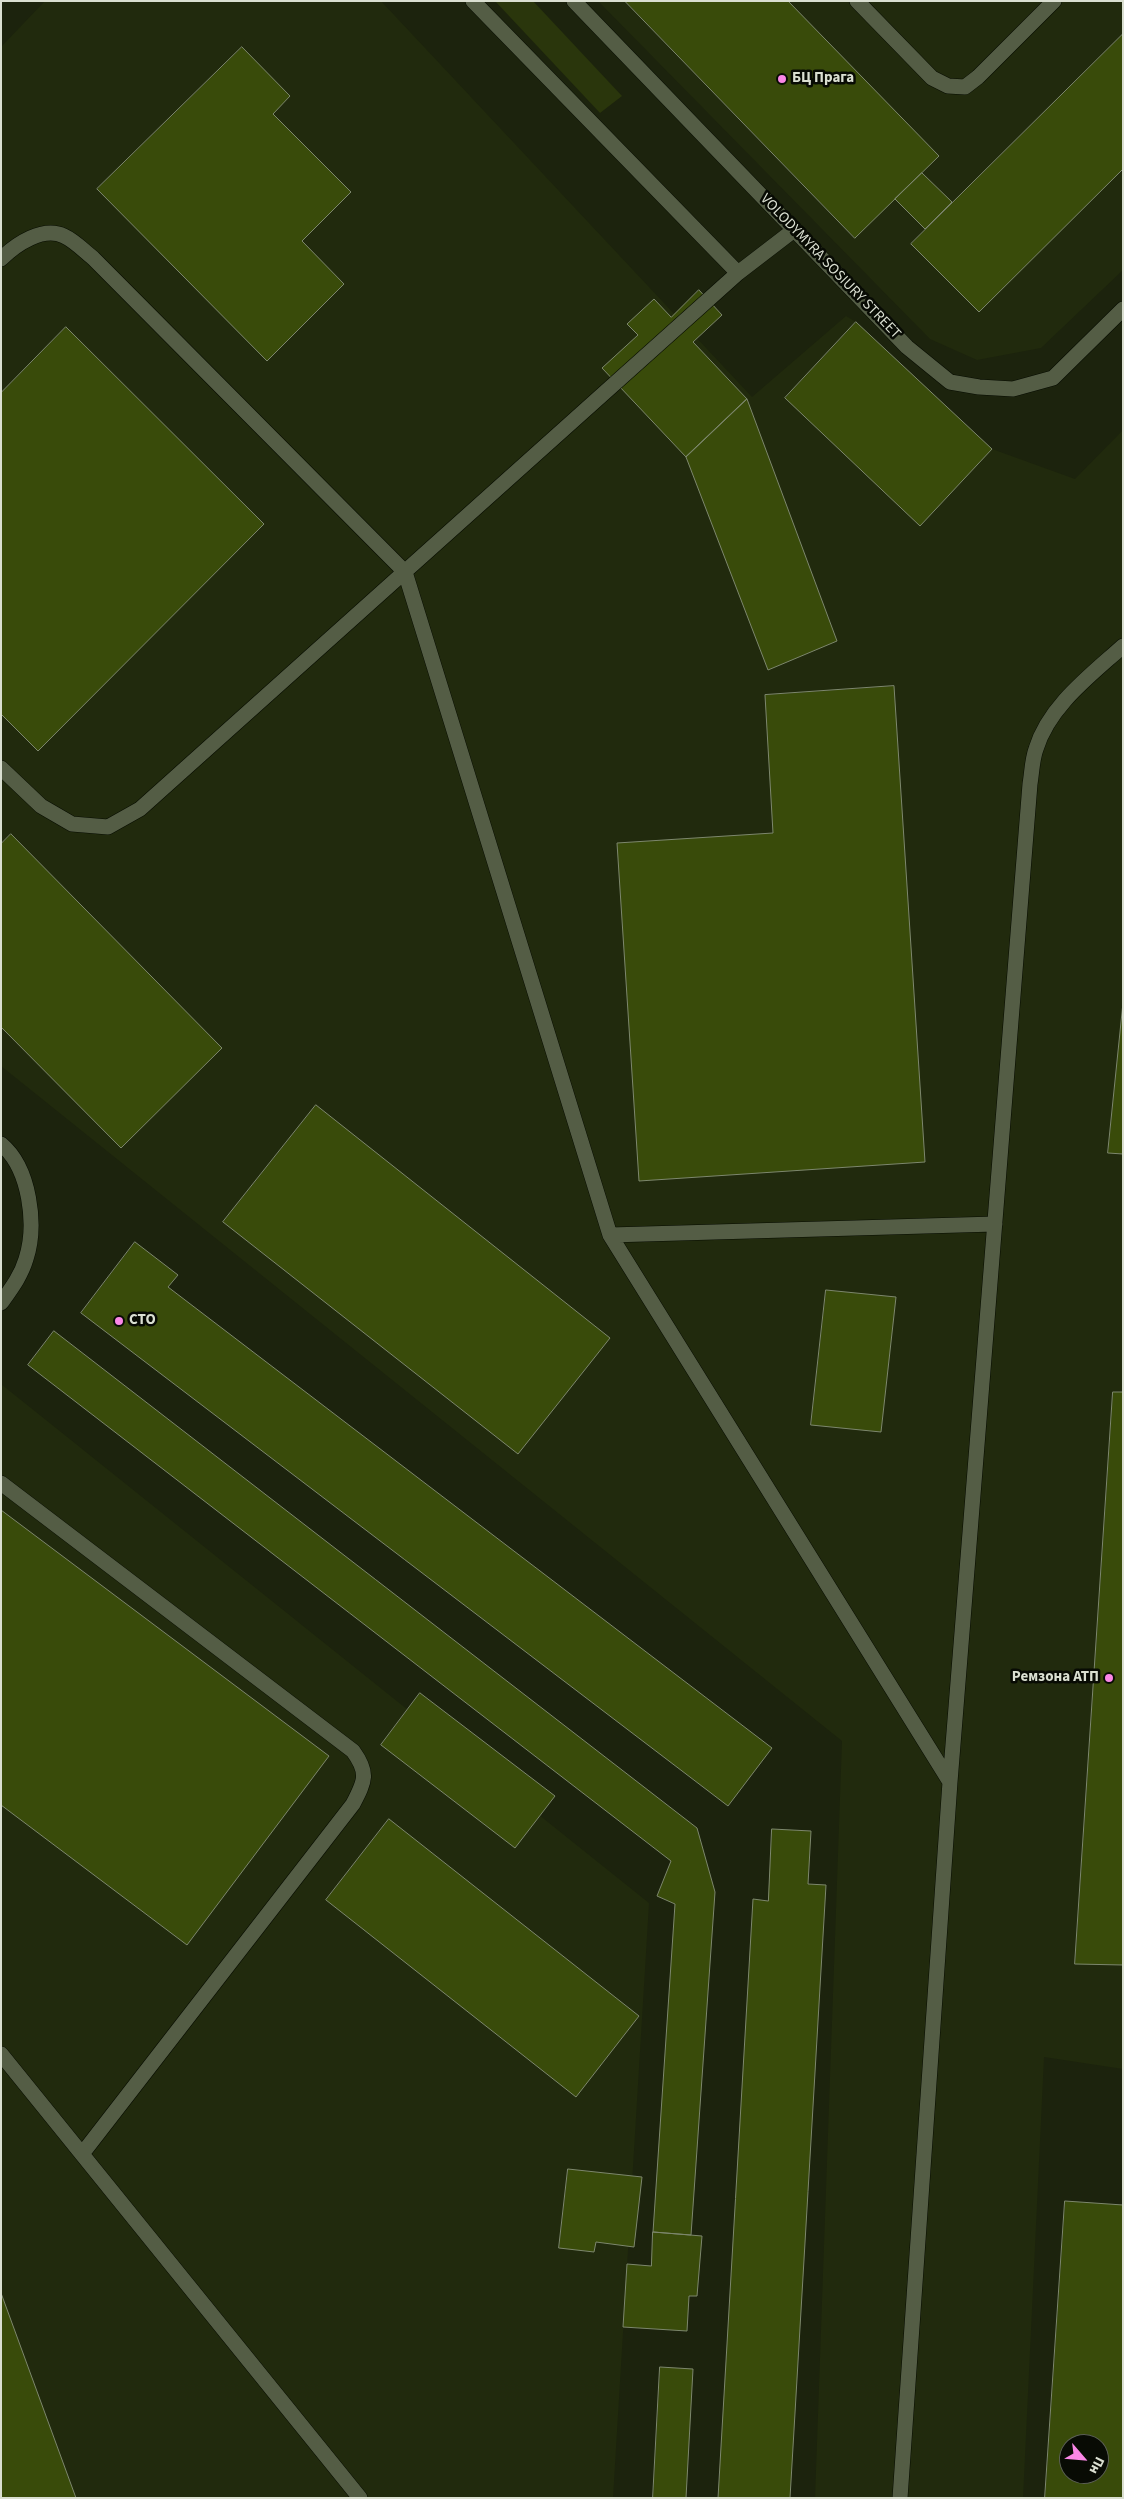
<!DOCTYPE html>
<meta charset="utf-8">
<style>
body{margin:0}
#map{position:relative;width:1124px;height:2499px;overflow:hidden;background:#1c230d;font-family:"Source Sans 3",sans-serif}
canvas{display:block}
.frame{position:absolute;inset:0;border:2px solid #dadfd1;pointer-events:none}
.north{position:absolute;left:1059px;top:2434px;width:50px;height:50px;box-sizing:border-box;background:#080b04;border:1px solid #5c6056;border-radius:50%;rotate:117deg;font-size:14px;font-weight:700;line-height:20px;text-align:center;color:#dadfd1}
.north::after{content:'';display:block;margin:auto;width:18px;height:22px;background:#fa87e6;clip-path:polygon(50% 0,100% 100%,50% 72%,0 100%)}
</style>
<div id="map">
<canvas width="1124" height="2499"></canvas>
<div class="frame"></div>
<div class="north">Пн</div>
</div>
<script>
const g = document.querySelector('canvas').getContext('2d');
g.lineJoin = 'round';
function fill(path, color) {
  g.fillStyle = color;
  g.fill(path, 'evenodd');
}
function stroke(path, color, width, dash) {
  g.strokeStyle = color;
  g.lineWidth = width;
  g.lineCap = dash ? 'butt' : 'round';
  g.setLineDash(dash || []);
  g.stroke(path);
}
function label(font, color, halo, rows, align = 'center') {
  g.font = font + ' "Source Sans 3",sans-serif';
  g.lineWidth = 5;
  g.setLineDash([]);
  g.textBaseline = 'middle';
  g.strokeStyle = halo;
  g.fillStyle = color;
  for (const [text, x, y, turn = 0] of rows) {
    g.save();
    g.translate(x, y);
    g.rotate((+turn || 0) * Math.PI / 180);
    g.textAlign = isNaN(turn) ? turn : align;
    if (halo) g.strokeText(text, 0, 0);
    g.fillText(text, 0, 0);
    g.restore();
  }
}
fill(new Path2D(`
 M45,1H381L752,397L846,316L856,322L992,449L1075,479L1123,430V2069L1044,2057L1023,2498H815L842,1741L1,1066V47Z
 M598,1H1123V270L1041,348L977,360L930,339Z
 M1,1384L649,1903L613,2498H1Z`), '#212a0d');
fill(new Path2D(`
 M495,1H533L622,96L600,113Z`), '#2a360c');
const building = new Path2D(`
 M625,1H788L939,156L855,238Z
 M1123,34V169L979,312L911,244Z
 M242,47L290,96L273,114L351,192L302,241L344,284L267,361L97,189Z
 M922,173L952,202L925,229L895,199Z
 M699,290L722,315L693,342L747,399L686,457L602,368L638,335L627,324L654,299L671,317Z
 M856,322L992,449L920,526L785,398Z
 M66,327L264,524L38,751L1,714V393Z
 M747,399L837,641L768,670L686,457Z
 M894,686L925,1162L639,1181L617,843L773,833L765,695Z
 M11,834L222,1048L121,1148L1,1027V844Z
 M1123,1003V1154L1108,1153Z
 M316,1105L610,1338L518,1454L223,1222Z
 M135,1242L178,1275L168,1287L772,1748L728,1806L81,1313Z
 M826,1290L896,1297L881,1432L811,1425Z
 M54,1331L697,1828L715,1892L691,2235L653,2232L675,1904L657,1896L671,1861L28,1365Z
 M1113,1392H1123V1965L1075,1964Z
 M1,1510L329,1756L187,1945L1,1805Z
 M420,1693L555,1796L515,1848L381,1745Z
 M389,1819L639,2016L576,2097L326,1900Z
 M772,1829L811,1831L808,1884L826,1885L790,2498H718L753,1899L768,1901Z
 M568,2169L642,2177L634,2247L596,2242L594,2252L559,2248Z
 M1065,2201L1123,2205V2498H1045ZM1069,2444H1099V2474H1069Z
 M653,2232L702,2236L697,2296H689L687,2331L623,2327L627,2264L651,2266Z
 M1,2293L76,2498H1Z
 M660,2367L693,2369L686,2498H653Z`);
fill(building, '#394b0a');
stroke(building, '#7d876d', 1);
const lane = new Path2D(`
 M473,1L738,273L794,230
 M857,1L932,78L948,86L965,87L978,77L1054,1
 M1,259C16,244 43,226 64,236C75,241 84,251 93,258L405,572L610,1235L950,1782L900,2498
 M1,768L41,806L72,824L108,827L140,809L738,273
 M1,1144C30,1168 37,1225 26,1259C21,1276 11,1289 1,1303
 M610,1235L995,1224
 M1,1483L353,1751C369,1773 365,1781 353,1804L82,2154
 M950,1782L1030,784C1032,772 1032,760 1036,749C1049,706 1091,675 1123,646
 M1,2054L360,2498`);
const street = new Path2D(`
 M574,1L907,347L950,382L979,387L1013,389L1053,378L1123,309`);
stroke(lane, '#070c00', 16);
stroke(street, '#070c00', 16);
stroke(lane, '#545d45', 15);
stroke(street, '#545d45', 15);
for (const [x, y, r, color] of [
 [782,79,5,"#fa87e6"],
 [119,1321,5,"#fa87e6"],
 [1109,1678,5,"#fa87e6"]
]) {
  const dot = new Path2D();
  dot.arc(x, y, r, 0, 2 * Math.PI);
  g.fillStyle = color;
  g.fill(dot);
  stroke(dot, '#080b04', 2);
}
label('bold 15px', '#dadfd1', '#080b04', [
 ["БЦ Прага",792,79],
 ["СТО",129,1321],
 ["Ремзона АТП",1099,1678,"right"]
], 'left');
label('15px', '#dadfd1', '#080b04', [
 ["VOLODYMYRA SOSIURY STREET",830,267,46]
]);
</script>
